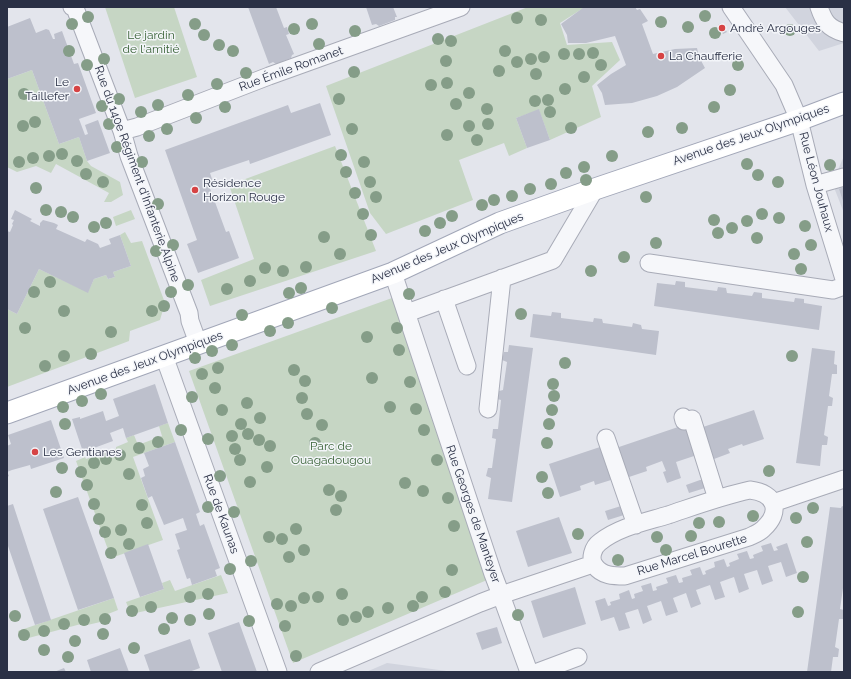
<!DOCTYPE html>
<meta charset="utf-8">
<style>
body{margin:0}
#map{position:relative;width:851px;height:679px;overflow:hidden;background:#e3e5ec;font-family:Raleway,sans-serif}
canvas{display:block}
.frame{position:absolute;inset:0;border:8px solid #2a3045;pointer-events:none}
</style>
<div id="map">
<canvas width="851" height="679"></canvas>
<div class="frame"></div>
</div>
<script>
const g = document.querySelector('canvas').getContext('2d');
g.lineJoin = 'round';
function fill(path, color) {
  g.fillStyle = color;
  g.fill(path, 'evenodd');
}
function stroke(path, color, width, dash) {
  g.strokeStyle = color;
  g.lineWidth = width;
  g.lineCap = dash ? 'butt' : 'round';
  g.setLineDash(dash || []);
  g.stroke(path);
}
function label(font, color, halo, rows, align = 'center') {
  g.font = font + ' Raleway,sans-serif';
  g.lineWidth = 3;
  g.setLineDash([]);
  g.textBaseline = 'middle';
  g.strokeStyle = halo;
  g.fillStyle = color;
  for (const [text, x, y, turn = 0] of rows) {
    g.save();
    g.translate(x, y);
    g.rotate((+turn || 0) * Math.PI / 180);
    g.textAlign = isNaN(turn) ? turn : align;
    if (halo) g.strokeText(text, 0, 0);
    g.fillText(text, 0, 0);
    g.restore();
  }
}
fill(new Path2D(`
 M785,7H844V43L819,51Z
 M844,156V213L835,190L837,172Z
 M387,663L454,672H366Z`), '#d1d4de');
fill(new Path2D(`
 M105,7H174L197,77L135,98Z
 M528,7H585L560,23L567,45L612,42L620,60L592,86L601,117L550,140L539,110L516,118L527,148L509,156L504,143L459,160L473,200L386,234L370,213L326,86Z
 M32,70L59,144L79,137L87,161L91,166L120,182L123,195L111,202H104L109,193L56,164L51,173L36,166L17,172L7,167V79Z
 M335,146L376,251L210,306L201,280L254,259L229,185Z
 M131,210L135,219L116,226L113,217Z
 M125,232L131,243L142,241L165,303L160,320L130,331L129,341L7,387V309L17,314L39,269L88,292L94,279L106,275L108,279L115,277L113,272L131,266L120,235Z
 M392,298L487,580L293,663L189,371Z
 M168,423L175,442L133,457L163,540L111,558L76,461L85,457L86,459L116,449V447L128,442L126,438L134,435L138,445L162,436L159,426Z
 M221,575L228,593L131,614L126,602L164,589L162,583L170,580L175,591Z
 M114,598L118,610L108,614L109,620L83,626L81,624L21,640L18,631Z`), '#c6d6c4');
fill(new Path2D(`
 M248,7H276L284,28L287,27L289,34L286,35L294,54L292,55L291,58L276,64L273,62L269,64Z
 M366,7H393L397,17H395V20L379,26L376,24L372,25Z
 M584,7H635L637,10L640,9L648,21L642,24L653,54L675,49L697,48L699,57L705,68L677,87L657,96L632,103L605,105L602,93L597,85L611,74L626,65L615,36L586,43H568L567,35L561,24Z
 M30,18L36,33L46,29L49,30L53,39H55L54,34L62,31L74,64L78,63L96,113L79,119L85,135L88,134L85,125L98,120L110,153L87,161L79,137L59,144L32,70L7,79V27Z
 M721,23L727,32L723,34L718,25Z
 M320,103L331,135L250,164L249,160L210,173L213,182L208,183L226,232L229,231L239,258L198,273L187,244L197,240L165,150L288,105L291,113Z
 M539,109L550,140L527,148L516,118Z
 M844,187V204L839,189Z
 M15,210L32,219L30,221L40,226V223L43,220L54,223L58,225L56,229L85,242L87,239L98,244L100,248L111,244L109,239L120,235L131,266L113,272L115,277L108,279L106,275L94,279L88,293L39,269L17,314L7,309V231L10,232L13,225L12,224L14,220L11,219Z
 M676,281L685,282V287L717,291L718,287L726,288L727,293L752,296L754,292L762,293V298L794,302L795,298L804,299V303L822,306L819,330L654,306L657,283L675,285Z
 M552,312L561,313V318L593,322L594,318L602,319L603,323L632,327L633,323L641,325L642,329L659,331L656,355L530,337L533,314L551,316Z
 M509,345L533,348L512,502L488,499L491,478L486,476L488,468H492L496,439L492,438L493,429H498L501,400L497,399L499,391L503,390L507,362L502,360L504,352H508Z
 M812,348L835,351L834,364L837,365V374H832L829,396L833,398L832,406H828L824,435L828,437L827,445H822L820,466L796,463Z
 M155,384L168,423L126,438L123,428L110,433L113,441L83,452L72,419L80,417V419L103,411L106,421L119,416L113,399Z
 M754,410L764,439L743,446L742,444L728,449L730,453L714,459L703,427Z
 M51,420L64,458L31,469L30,465L12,470L7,472L9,476L7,477V446L11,444L8,435Z
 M687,424L697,455L676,462L681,478L667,483L663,472L666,471L662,461L646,467L647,471L626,478L616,448Z
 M175,442L200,512L196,514L200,526L204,524L220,568L215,570L217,576L192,585L190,578L187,579L177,550L180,549L175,534L187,530L183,518L164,525L152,496L148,498L141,478L145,476L143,469L149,466L144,453Z
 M600,447L611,480L595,485L594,481L580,486L581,490L560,497L549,464Z
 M700,480H702L705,488L689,493L686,485Z
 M78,497L114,598L78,610L43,509Z
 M13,504L51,620L35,625L7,543V506Z
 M621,506L624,515L608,520L605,511Z
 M842,506L844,507V581L840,609L844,610L843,619H839L835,647L839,649L838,657H833L831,672H807L830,507L841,508Z
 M559,517L572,553L528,567L516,531Z
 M771,543L774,551L778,550L776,547L787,543L797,573L786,577L781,562L768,566L773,581L762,585L757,570L744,574L749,589L739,593L734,577L720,582L725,597L715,600L710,585L696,590L701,604L691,608L686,593L673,598L678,612L666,616L661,601L647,606L652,620L643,624L638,609L625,613L630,628L619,631L614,617L601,621L595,601L605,598L608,606L611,605L610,602L620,599L619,594L629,590L632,599L635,598L634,594L643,591L641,586L651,583L653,591L657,590L656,587L668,583L666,578L676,575L679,583L683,582L682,578L692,575L690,570L700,567L703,575L706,574L705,571L715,567L714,562L724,559L727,567L730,566L729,563L739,559L737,554L747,551L750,559L754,558L753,555L763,551L761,546Z
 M148,544L164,589L140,597L124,553Z
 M575,587L586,624L543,638L531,601Z
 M239,622L257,672H222L208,633Z
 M497,627L502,643L482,650L476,633Z
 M190,639L200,668L189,672H150L144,655Z
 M120,648L129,672H91L87,660Z
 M64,668L66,672H54Z`), '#bdc0cc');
const minor = new Path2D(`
 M72,7L75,8L122,131L129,156L189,313L190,321L198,343
 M731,7L784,85L799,120L815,185L844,279
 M819,7C824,22 828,28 844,33
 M122,131L137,127L269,76L461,7
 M815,185L844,177
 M649,263L833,290L844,286
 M444,299L467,366
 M407,313L553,260L595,189
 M164,356L278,672
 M488,409L502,278
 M683,417L684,421L692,419L717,499
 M606,438L636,525
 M750,490C776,493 782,512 763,529C759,533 753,535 749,537L625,576C614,576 602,576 595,566C589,559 593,547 600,542C619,527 645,522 668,515C695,506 722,496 750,490Z
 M773,503L844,479
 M319,672L480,603L501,595L493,574L393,273
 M529,672L501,595L593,564
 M538,672L578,657`);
const major = new Path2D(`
 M7,413L393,273L500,223L595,189L799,120L844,103`);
stroke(minor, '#a8abb7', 19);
stroke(major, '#a2a7b8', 23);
stroke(minor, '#f6f7fa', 17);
stroke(major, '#fff', 21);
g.fillStyle = '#859d88';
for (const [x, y] of [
 [705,16],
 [88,17],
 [517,18],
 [541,20],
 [661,22],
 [72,24],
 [195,24],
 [312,24],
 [688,27],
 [294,29],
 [790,30],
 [355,31],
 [715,33],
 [204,35],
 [438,39],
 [451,41],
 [319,44],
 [219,45],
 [69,51],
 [233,51],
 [505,51],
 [593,53],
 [564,54],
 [579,54],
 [544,57],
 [104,59],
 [531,59],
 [446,61],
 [517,62],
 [87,65],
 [601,65],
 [738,65],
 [499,71],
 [354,72],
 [246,73],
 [536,74],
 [584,77],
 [447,83],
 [217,84],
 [431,85],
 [565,89],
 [730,90],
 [469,93],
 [24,94],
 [188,95],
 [119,99],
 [339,99],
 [548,100],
 [535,101],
 [456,104],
 [158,105],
 [102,106],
 [225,107],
 [714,107],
 [487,109],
 [141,112],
 [550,112],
 [196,118],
 [35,122],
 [109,124],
 [488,124],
 [23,126],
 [469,126],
 [571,128],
 [682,128],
 [167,129],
 [352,129],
 [648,132],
 [447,135],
 [149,136],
 [477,140],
 [117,147],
 [62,154],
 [341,155],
 [49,156],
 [612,156],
 [33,158],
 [77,161],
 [19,162],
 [142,162],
 [364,162],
 [747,164],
 [830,165],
 [584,167],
 [346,172],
 [566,173],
 [86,174],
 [758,175],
 [586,180],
 [103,182],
 [370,182],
 [778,182],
 [551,184],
 [36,188],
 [530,189],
 [355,193],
 [512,196],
 [376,197],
 [646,197],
 [494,200],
 [158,204],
 [482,205],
 [46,210],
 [61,212],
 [363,214],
 [762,214],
 [452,216],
 [73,217],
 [779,218],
 [714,220],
 [747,221],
 [106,223],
 [440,223],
 [805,226],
 [94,227],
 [732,228],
 [425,231],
 [718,233],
 [371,235],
 [324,237],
 [757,238],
 [656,243],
 [173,245],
 [811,245],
 [156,251],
 [340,254],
 [794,254],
 [624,257],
 [306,267],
 [265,268],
 [801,269],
 [283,271],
 [591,271],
 [250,281],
 [50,282],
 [188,285],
 [301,288],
 [227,289],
 [34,292],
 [171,292],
 [289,293],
 [409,294],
 [164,306],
 [332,308],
 [64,311],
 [152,311],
 [521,314],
 [242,315],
 [288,323],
 [25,328],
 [397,328],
 [270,331],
 [111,332],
 [367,337],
 [232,345],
 [399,350],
 [212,351],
 [91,354],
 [64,356],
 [792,356],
 [195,358],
 [565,363],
 [45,366],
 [218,368],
 [294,370],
 [202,374],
 [372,378],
 [305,381],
 [410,382],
 [553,384],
 [215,388],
 [101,394],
 [554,396],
 [192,397],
 [302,398],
 [82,401],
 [247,403],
 [63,407],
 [390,407],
 [416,409],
 [222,410],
 [552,410],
 [307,414],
 [260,418],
 [65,424],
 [241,424],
 [549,424],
 [322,425],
 [181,430],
 [424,430],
 [248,434],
 [232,436],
 [208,439],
 [259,440],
 [158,442],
 [315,443],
 [547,443],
 [270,446],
 [139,448],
 [235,449],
 [120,455],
 [106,459],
 [240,460],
 [437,460],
 [94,463],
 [267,467],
 [62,468],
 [769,471],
 [81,472],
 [129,474],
 [220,476],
 [542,477],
 [250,482],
 [405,483],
 [87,485],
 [329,490],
 [423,491],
 [56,492],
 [548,493],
 [341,496],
 [448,498],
 [94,504],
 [142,505],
 [208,507],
 [813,508],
 [336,510],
 [234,512],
 [753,516],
 [796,518],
 [99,519],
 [719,522],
 [147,523],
 [699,523],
 [454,526],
 [296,529],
 [121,530],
 [105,532],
 [578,534],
 [691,536],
 [269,537],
 [657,537],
 [282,539],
 [807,542],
 [129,544],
 [304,550],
 [666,550],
 [111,553],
 [289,557],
 [618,560],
 [251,561],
 [230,569],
 [452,570],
 [803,577],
 [445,592],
 [208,594],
 [342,594],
 [190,597],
 [318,597],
 [422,597],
 [304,598],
 [277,604],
 [291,606],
 [413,606],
 [151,607],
 [388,608],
 [132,611],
 [368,612],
 [798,612],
 [209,614],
 [518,615],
 [15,616],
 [356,617],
 [172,618],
 [105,619],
 [84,620],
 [190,620],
 [343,620],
 [249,621],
 [64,624],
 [285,626],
 [164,629],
 [44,631],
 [103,634],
 [24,635],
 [75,641],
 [134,648],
 [44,650],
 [296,656],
 [68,657]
]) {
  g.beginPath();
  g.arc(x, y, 6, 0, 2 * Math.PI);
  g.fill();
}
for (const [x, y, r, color] of [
 [722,28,4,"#d64344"],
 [661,56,4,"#d64344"],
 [77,89,4,"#d64344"],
 [195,190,4,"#d64344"],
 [35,452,4,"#d64344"]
]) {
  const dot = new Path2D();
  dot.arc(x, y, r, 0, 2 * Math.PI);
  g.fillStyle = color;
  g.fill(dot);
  stroke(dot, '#f3f5f9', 1.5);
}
label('12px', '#2a3045', '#f3f5f9', [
 ["André Argouges",730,28],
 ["La Chaufferie",669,56],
 ["Le",69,82,"right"],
 ["Taillefer",69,96,"right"],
 ["Résidence",203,183],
 ["Horizon Rouge",203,197],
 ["Les Gentianes",43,452]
], 'left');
label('12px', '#386236', '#f3f5f9', [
 ["Le jardin",151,35],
 ["de l'amitié",151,49],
 ["Parc de",331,446],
 ["Ouagadougou",331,460]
]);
label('12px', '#2a3045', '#f3f5f9', [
 ["Rue Émile Romanet",291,69,-20],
 ["Avenue des Jeux Olympiques",751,135,-19],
 ["Rue du 140e Régiment d'Infanterie Alpine",137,174,70],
 ["Rue Léon Jouhaux",816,182,75],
 ["Avenue des Jeux Olympiques",447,248,-23],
 ["Avenue des Jeux Olympiques",145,363,-20],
 ["Rue de Kaunas",221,514,70],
 ["Rue Georges de Manteyer",473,514,71],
 ["Rue Marcel Bourette",692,555,-17]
]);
</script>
